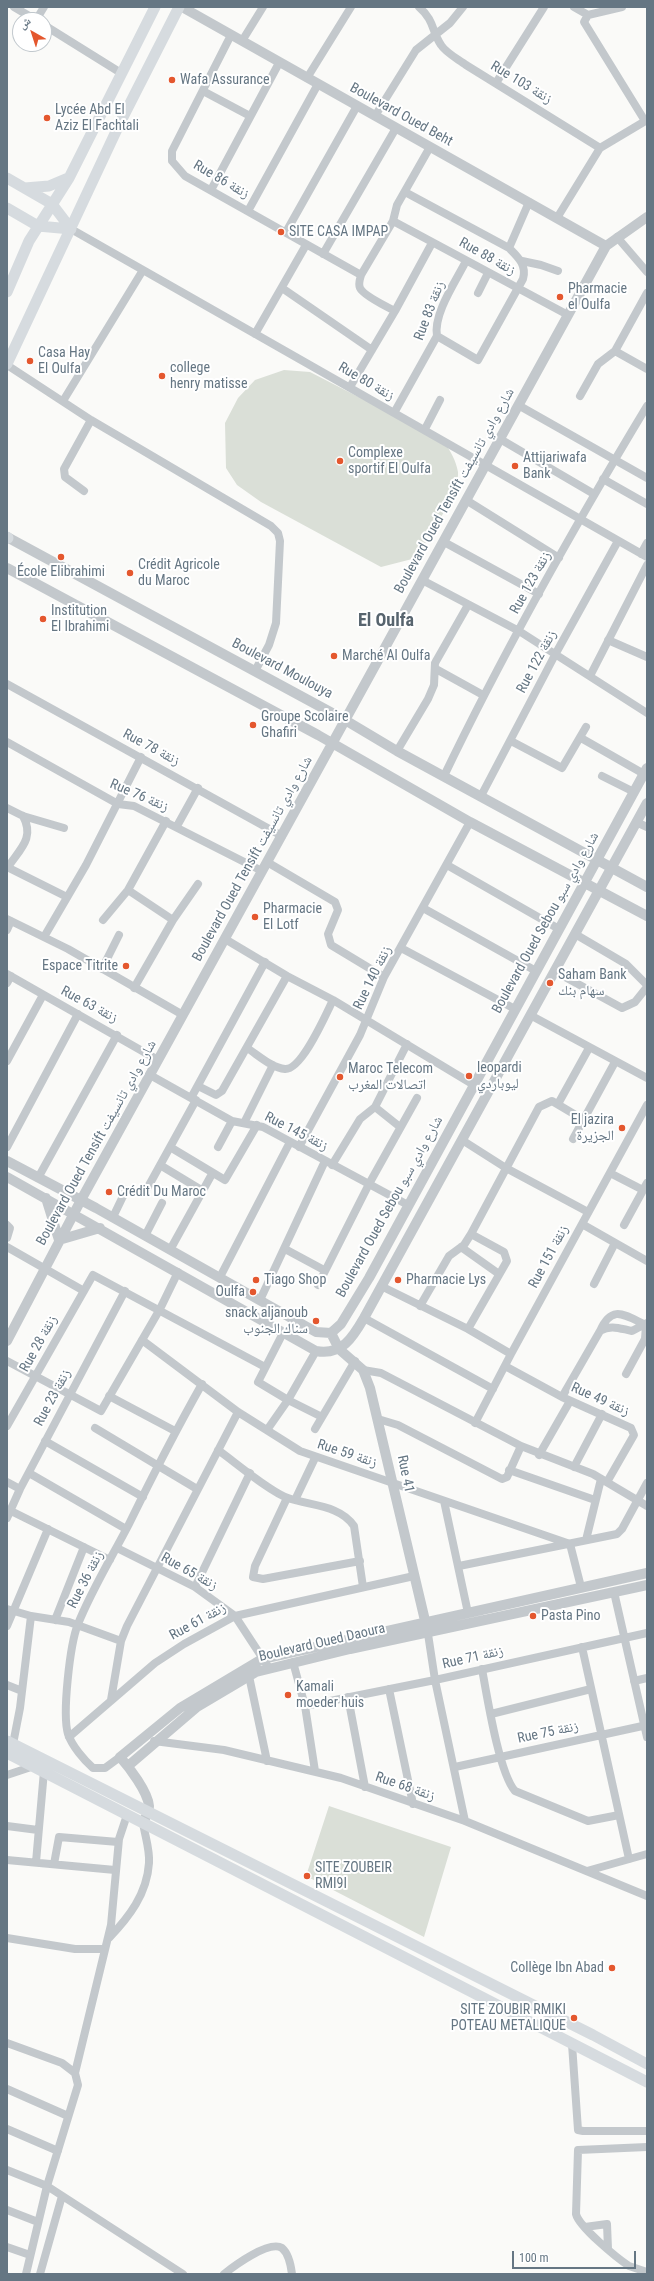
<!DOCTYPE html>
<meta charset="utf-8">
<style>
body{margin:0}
#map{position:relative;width:654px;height:2281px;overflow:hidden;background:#fafaf8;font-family:"Roboto Condensed","Noto Naskh Arabic",sans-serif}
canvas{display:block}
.frame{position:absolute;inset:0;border:8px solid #657683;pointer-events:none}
.north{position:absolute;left:12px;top:12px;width:40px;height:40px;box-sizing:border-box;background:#fff;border:1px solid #c1c8cd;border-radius:50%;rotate:321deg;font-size:11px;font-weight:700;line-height:16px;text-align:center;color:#657683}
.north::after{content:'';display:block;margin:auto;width:14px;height:18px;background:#e4572e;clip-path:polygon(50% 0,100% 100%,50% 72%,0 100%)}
.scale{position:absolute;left:512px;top:2251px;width:124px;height:18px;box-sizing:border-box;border:2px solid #657683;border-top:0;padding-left:5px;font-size:12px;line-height:14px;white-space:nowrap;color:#657683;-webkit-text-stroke:3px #fff;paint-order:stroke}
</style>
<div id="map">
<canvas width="654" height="2281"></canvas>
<div class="frame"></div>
<div class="north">ش</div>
<div class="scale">100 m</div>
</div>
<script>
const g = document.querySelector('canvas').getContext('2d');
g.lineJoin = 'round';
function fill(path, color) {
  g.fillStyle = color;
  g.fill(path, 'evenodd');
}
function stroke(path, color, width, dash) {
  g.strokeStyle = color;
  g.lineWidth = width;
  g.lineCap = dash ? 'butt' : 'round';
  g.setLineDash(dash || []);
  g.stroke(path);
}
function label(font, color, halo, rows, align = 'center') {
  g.font = font + ' "Roboto Condensed","Noto Naskh Arabic",sans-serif';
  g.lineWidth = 4;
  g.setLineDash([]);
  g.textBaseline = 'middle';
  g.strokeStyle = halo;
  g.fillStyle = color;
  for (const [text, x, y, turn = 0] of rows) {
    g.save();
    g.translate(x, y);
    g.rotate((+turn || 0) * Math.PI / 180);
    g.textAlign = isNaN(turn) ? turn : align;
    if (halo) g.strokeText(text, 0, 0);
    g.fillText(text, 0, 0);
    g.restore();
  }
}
fill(new Path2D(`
 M284,370L310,372L444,441C450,451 456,460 458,472C460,491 427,541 416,558L381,567L261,502L237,485L226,468L225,423L238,398L255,380Z
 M329,1806L451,1847L424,1937L306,1876Z`), '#dadfd7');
stroke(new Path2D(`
 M14,7L36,20
 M419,7C435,21 431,30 441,45C446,53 458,59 466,65L600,148
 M574,7L588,15
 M622,7L588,15L584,22L645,121
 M36,20L44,7
 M44,25L121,73
 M231,35L172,151V161L185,176L361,275
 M242,41L263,7
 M307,78L351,7
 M496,83L544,7
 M203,91L250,116
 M375,116L416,50L450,23L463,7
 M211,190L279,63
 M405,192L509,248C518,257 527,265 523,279L478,360L437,336
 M248,211L318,84
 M557,218L600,148L647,120
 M393,221L568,315
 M71,229L647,557
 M286,232L357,106
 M617,237L647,272
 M509,248L529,202
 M323,254L396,128
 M522,261L541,265L558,271
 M282,288L372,350
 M478,293L488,273
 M395,311C387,307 363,295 360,288C358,284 360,279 361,275L393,221L397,205L430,147
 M255,334L306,245
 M615,351L647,369
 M7,365L91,420L271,526L278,533L280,541L276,623L269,645L255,671
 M350,387L395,311L432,243
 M580,396L598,364L615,351L647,293
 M63,401L143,270
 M518,405L647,478
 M394,413L437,336C433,314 456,281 466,261
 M425,429L440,400
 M500,439L594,494
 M603,479L647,504
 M84,491L65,477L64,469L91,420
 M466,500L559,558
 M444,542L539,594
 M641,554L647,543
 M422,580L519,631L647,713
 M608,640L647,657
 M436,669L483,695
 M590,676L647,565
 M7,684L282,836
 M581,738L644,774
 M511,741L562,768L586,727
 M7,742L118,804L134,806L262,871
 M397,751L428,699L434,685L435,663L468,605
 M444,776C505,649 574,527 647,406
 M602,776L634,792
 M481,796L556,653L618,541
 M7,808L23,816L64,828
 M636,822L647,827
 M177,826L198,788
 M267,862L335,902L338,910L328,934L331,945L384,977
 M447,865L559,929
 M7,867L67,897
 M8,867C20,849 35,838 23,816
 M128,890L173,920
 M423,908L536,971
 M7,919L68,949L183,1015
 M103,920L128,890L166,821
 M7,930L11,921
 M575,934L626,964L647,985
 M44,937L86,865L141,757
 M225,939L287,976L333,1000L474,1085
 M401,948L515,1009
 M102,969L119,935
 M554,971L622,1008L635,1002L647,987
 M7,974L158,1060
 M7,983L11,976
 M134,988L173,920L198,884
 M530,1015L647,1078
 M247,1048C258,1055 272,1068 285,1069C302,1070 326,1014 333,1000
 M7,1061L43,995
 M150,1075L232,1121L263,1127L408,1205
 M198,1086L216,1095L222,1091L287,976
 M191,1098L265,962
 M558,1104L589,1048
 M375,1107L407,1044
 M375,1107L400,1127
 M244,1123L273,1065
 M573,1139L615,1062
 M462,1140L506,1168L588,1212
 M7,1147L78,1014
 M170,1147L225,1180L257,1125
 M218,1147L232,1121
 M299,1147L360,1035L384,977L470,822
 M160,1165L203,1191
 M332,1165L360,1119L375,1107
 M610,1173L643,1190
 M38,1178L117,1035
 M148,1187L196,1100
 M113,1217L126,1190
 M582,1224L647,1261
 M7,1225L10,1228L7,1238
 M624,1225L647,1183
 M145,1236L162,1203
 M7,1247L84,1291
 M461,1247L499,1274
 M285,1249L324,1270
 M170,1250L212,1174
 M220,1277L290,1142
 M594,1284L615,1243
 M318,1285L369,1184L417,1098
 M381,1286L468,1329L511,1354
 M260,1300L325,1161
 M420,1306L449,1256L464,1245L471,1234L539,1107L552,1101L584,1120
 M364,1318L493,1389
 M468,1329L507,1261L504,1252L471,1234
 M600,1331C612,1304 624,1315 646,1325
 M283,1333L258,1382L288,1400L322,1417
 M142,1340L238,1412L300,1451L570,1544L581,1587
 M7,1361L101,1411L160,1309L178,1272
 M505,1366L562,1397L631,1428L634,1435L607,1482
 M363,1370L381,1373L521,1446L593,1474L647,1506
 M626,1374L645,1339L646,1325
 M109,1396L175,1431
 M562,1397L600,1331C611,1324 621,1329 632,1331L647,1323
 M378,1419L398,1425L502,1479L507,1477L521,1446
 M475,1423L511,1354L647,1105
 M7,1426L93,1275L265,1367
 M95,1428L197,1489
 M315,1429L355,1361
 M267,1430L288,1400L316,1351
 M45,1441L143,1497
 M218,1450C235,1462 270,1492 288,1498C311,1506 340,1505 354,1526L363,1587
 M539,1455L570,1401
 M574,1467L602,1414
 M509,1470L595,1500
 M29,1473L126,1529
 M7,1482L20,1489
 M287,1498L255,1566L253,1577L263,1579L360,1561
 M295,1500L315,1458
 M444,1501L468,1613
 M11,1511L110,1560
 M7,1518L20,1489L125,1291
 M586,1540L601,1479
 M117,1548L195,1587L235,1616L269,1668
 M459,1566L617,1534L622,1529L647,1483
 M195,1587L250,1473
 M614,1592L647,1737
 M7,1609L31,1616L69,1622L121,1641
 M55,1620L84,1547
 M7,1626L48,1529
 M428,1634L435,1680L465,1821
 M582,1647L629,1859
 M293,1662L305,1706L315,1771
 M482,1669C487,1696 499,1773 515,1791L588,1821L619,1815
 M249,1676L267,1761
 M634,1681L647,1678
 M7,1685L22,1691
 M389,1689L413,1804
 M348,1697L365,1787
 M111,1700L121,1641L127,1626L238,1412
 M305,1706L435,1680L647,1633
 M491,1714L591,1689
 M69,1737L155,1663L184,1644L235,1616L414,1576
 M154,1741L224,1750L341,1778L465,1821L647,1896
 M13,1744L20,1708L31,1616
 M120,1757L105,1768H93C84,1760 72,1746 68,1734C62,1714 70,1644 78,1624C92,1589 112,1557 129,1524C152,1477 176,1430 202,1384
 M455,1767L647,1725
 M7,1775L34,1766
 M7,1826L38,1830
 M7,1860L115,1870
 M36,1862L44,1771
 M54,1864L59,1837L118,1842
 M587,1871L647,1854
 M7,1938L75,1949H104
 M109,1938C129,1917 147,1894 149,1863C150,1850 145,1836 143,1823
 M7,2043L62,2063L75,2073L78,2085L47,2186L26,2274
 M572,2044L578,2130L583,2131H647
 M75,2073L111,1925L119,1839L127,1815
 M7,2089L68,2116
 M7,2129L58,2151
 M647,2147L578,2150L576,2214C579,2227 617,2258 629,2266C635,2268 641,2270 647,2272
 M7,2170L47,2186L183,2274
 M7,2210L38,2222
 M585,2227L607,2224L608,2249
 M7,2247L30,2255
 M40,2274L62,2196
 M224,2274C234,2266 269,2240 282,2248C289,2254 291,2266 292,2274`), '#c3c8cc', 8);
stroke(new Path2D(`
 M182,7L606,246
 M7,537L345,720L397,751L647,887
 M7,568L318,735L470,822L647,916
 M7,1161L96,1208L316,1332L331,1333L341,1324L369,1278L647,768
 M7,1177L316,1351C342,1356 353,1337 364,1318L647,803
 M46,1198L59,1240L100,1228
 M331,1333L339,1349L363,1370L370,1388L427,1629
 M7,1341L81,1200L606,246L647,217
 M128,1766L197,1707L256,1672L350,1649L647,1585
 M143,1823C145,1818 149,1812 149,1806C148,1792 129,1767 120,1757L180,1708L262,1659L647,1573`), '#c3c8cc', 10);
stroke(new Path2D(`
 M7,178L52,204L71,229
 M25,188L49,186L68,178
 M7,208L38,226L71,229
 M7,292L29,241L69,178L155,7
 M7,364L119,125L179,7
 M7,537L8,538
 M7,1741L593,2035L647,2064
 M7,1753L647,2082`), '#d6dbdf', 11);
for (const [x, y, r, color] of [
 [172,80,4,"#e4572e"],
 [47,118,4,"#e4572e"],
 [281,232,4,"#e4572e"],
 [560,297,4,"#e4572e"],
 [30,361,4,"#e4572e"],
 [162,376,4,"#e4572e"],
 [340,461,4,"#e4572e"],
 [515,466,4,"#e4572e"],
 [61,557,4,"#e4572e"],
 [130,573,4,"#e4572e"],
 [43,619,4,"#e4572e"],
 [334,656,4,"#e4572e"],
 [253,725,4,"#e4572e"],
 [255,917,4,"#e4572e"],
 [126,966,4,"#e4572e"],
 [550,983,4,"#e4572e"],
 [469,1076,4,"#e4572e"],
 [340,1077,4,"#e4572e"],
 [622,1128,4,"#e4572e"],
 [109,1192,4,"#e4572e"],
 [256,1280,4,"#e4572e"],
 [398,1280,4,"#e4572e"],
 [253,1292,4,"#e4572e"],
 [316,1321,4,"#e4572e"],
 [533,1616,4,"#e4572e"],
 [288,1695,4,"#e4572e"],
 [307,1876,4,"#e4572e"],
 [612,1968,4,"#e4572e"],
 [574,2018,4,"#e4572e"]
]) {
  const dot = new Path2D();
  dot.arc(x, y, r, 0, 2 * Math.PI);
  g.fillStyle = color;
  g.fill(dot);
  stroke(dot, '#fff', 1.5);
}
label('14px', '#657683', '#fff', [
 ["Wafa Assurance",180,80],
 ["Lycée Abd El",55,110],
 ["Aziz El Fachtali",55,126],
 ["SITE CASA IMPAP",289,232],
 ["Pharmacie",568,289],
 ["el Oulfa",568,305],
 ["Casa Hay",38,353],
 ["El Oulfa",38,369],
 ["college",170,368],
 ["henry matisse",170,384],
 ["Complexe",348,453],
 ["sportif El Oulfa",348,469],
 ["Attijariwafa",523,458],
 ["Bank",523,474],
 ["Crédit Agricole",138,565],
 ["du Maroc",138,581],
 ["École Elibrahimi",61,572,"center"],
 ["Institution",51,611],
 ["El Ibrahimi",51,627],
 ["Marché Al Oulfa",342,656],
 ["Groupe Scolaire",261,717],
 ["Ghafiri",261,733],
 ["Pharmacie",263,909],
 ["El Lotf",263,925],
 ["Espace Titrite",118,966,"right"],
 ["Saham Bank",558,975],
 ["سهام بنك",558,991],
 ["leopardi",477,1068],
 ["ليوباردي",477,1084],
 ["Maroc Telecom",348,1069],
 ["اتصالات المغرب",348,1085],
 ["El jazira",614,1120,"right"],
 ["الجزيرة",614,1136,"right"],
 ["Crédit Du Maroc",117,1192],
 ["Tiago Shop",264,1280],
 ["Pharmacie Lys",406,1280],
 ["Oulfa",245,1292,"right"],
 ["snack aljanoub",308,1313,"right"],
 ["سناك الجنوب",308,1329,"right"],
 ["Pasta Pino",541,1616],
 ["Kamali",296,1687],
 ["moeder huis",296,1703],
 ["SITE ZOUBEIR",315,1868],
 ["RMI9I",315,1884],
 ["Collège Ibn Abad",604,1968,"right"],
 ["SITE ZOUBIR RMIKI",566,2010,"right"],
 ["POTEAU METALIQUE",566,2026,"right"]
], 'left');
label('14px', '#657683', '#fff', [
 ["Rue 103 زنقة",521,83,31],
 ["Boulevard Oued Beht",401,115,29],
 ["Rue 86 زنقة",221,180,30],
 ["Rue 88 زنقة",487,257,29],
 ["Rue 83 زنقة",430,311,-69],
 ["Rue 80 زنقة",366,382,30],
 ["Boulevard Oued Tensift شارع وادي تانسيفت",455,491,-61],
 ["Rue 123 زنقة",531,583,-61],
 ["Rue 122 زنقة",537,662,-62],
 ["Boulevard Moulouya",282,669,28],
 ["Rue 78 زنقة",151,748,28],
 ["Rue 76 زنقة",139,796,23],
 ["Boulevard Oued Tensift شارع وادي تانسيفت",253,859,-61],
 ["Boulevard Oued Sebou شارع وادي سبو",546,923,-61],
 ["Rue 140 زنقة",373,978,-64],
 ["Rue 63 زنقة",89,1005,28],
 ["Rue 145 زنقة",296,1132,27],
 ["Boulevard Oued Tensift شارع وادي تانسيفت",97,1143,-61],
 ["Boulevard Oued Sebou شارع وادي سبو",390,1207,-61],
 ["Rue 151 زنقة",549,1257,-62],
 ["Rue 28 زنقة",39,1344,-61],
 ["Rue 23 زنقة",53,1398,-62],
 ["Rue 49 زنقة",600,1400,24],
 ["Rue 59 زنقة",347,1454,18],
 ["Rue 41",405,1474,78],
 ["Rue 65 زنقة",189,1572,29],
 ["Rue 36 زنقة",86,1580,-63],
 ["Rue 61 زنقة",198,1622,-29],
 ["Boulevard Oued Daoura",322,1643,-13],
 ["Rue 71 زنقة",473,1658,-13],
 ["Rue 75 زنقة",548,1733,-12],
 ["Rue 68 زنقة",405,1787,19]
]);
label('bold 18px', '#57646e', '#fff', [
 ["El Oulfa",386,621]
]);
</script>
